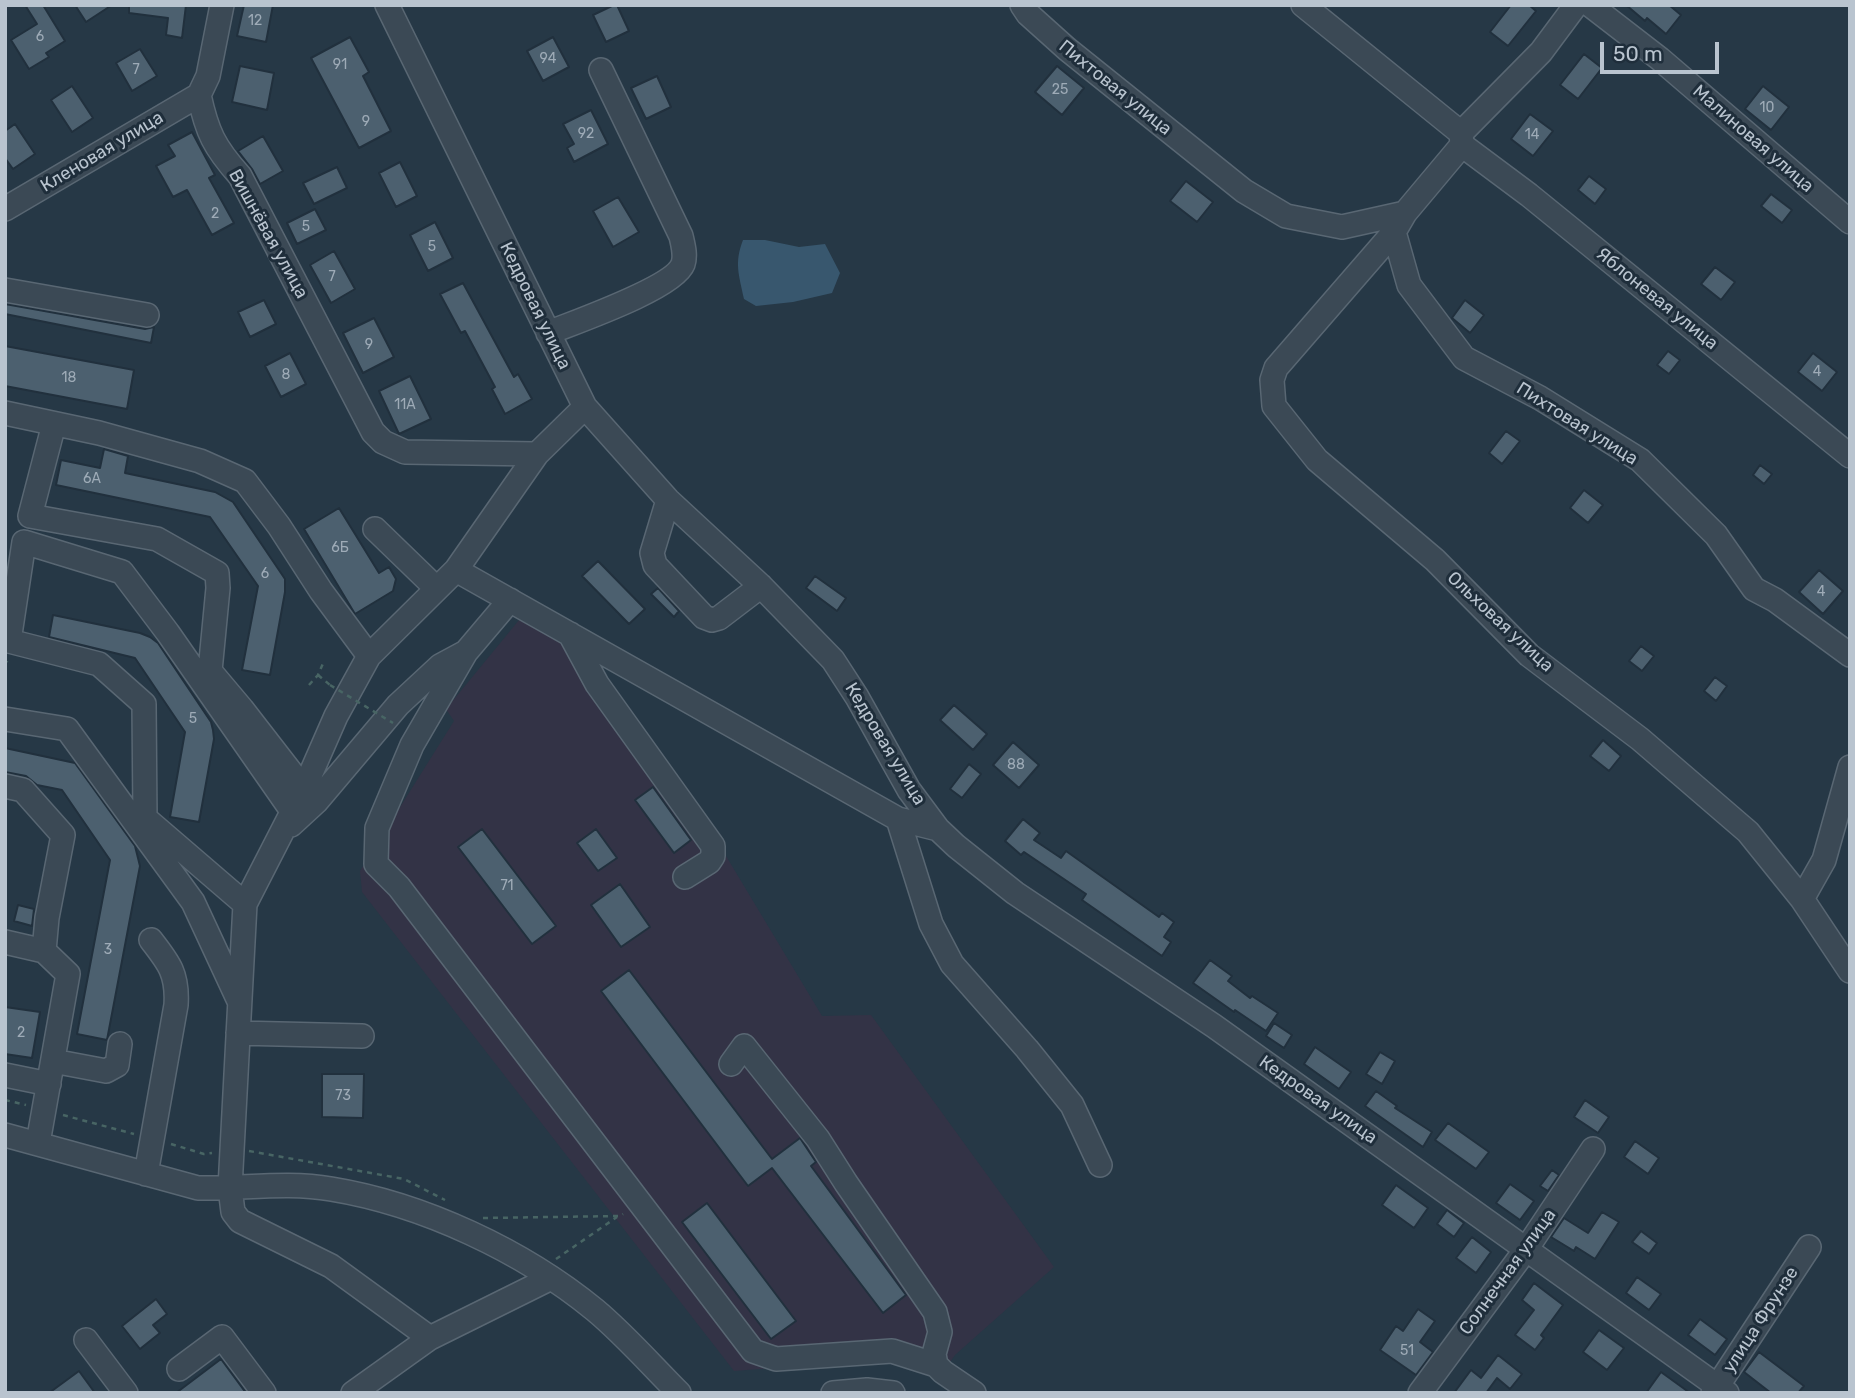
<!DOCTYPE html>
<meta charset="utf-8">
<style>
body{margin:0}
#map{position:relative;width:1855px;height:1398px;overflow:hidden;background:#263846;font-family:Rubik,sans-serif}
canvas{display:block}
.frame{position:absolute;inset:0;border:7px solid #b9c4cf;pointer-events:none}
.scale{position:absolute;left:1600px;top:42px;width:119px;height:32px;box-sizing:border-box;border:4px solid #b9c4cf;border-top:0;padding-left:9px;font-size:21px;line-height:24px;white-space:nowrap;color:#b9c4cf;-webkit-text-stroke:5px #1f2e3b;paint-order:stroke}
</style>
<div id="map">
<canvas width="1855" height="1398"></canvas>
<div class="frame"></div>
<div class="scale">50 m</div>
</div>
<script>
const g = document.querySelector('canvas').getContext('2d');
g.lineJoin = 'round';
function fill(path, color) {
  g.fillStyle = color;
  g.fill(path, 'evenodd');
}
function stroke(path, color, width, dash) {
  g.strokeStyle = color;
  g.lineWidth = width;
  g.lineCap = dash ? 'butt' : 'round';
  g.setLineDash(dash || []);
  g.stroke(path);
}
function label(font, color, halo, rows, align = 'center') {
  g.font = font + ' Rubik,sans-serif';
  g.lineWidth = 6;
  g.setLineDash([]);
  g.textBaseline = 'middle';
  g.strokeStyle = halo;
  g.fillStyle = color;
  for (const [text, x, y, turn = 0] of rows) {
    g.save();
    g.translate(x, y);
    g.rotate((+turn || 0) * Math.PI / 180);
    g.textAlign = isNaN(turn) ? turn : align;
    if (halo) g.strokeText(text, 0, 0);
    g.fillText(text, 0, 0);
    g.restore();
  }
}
fill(new Path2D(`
 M524,614L597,665L720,846L822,1016L871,1015L1054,1267L955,1355L938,1379L902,1358L734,1371L362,892L360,871L454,721L446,709Z`), '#333346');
fill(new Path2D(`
 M743,240H765L799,247L825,244L840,273L832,293L793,302L756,306L744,299C739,275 734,263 743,240Z`), '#38576e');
const building = new Path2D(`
 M25,5H43L65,41L46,53L49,57L29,69L11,40L37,24Z
 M75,5H112L86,22Z
 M129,5H186L182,38L166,35L168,18L129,13Z
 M244,5H273L266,42L237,36Z
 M614,5H617L629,31L606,42L593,15Z
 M1511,5H1529L1536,11L1508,46L1490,32Z
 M1626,5H1669L1681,15L1666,34L1647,18L1645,21Z
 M350,37L369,72L363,76L391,131L359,148L311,58Z
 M553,37L569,67L543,81L527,51Z
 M140,49L157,76L132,91L116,63Z
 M1584,54L1602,68L1578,99L1560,85Z
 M240,66L274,73L267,110L232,102Z
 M1057,66L1084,88L1062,115L1035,92Z
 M657,76L671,107L646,119L631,88Z
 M72,86L93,118L72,132L51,100Z
 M1763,86L1789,107L1771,130L1745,109Z
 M591,110L608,144L574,162L567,148L574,144L563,124Z
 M1530,114L1553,131L1533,156L1511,139Z
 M15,124L35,154L13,169L5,158V131Z
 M192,132L215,175L209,178L234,223L212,235L187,190L173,197L156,166L175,156L168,145Z
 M263,136L283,171L260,184L252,169L238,151Z
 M400,162L417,196L396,207L379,173Z
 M337,167L347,188L314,204L303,183Z
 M1589,176L1606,189L1595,204L1578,190Z
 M1186,181L1213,202L1197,222L1170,201Z
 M1771,194L1792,210L1782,223L1761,206Z
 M618,197L639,232L613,247L593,211Z
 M315,209L326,230L297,244L287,223Z
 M435,222L453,258L428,271L410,235Z
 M334,251L355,289L331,303L310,265Z
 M1715,267L1735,282L1721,300L1701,284Z
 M463,283L514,377L518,374L532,399L505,414L492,389L495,387L465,331L461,333L440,294Z
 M264,300L276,324L250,337L238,312Z
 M1465,300L1484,315L1470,333L1452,318Z
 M5,304L145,329L154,327L151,343L5,314Z
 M374,318L394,357L363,373L343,333Z
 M5,346L134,370L127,409L5,386Z
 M1668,351L1680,360L1669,374L1657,365Z
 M290,353L306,384L281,397L265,366Z
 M1813,353L1837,372L1822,391L1798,372Z
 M410,376L431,419L399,434L379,391Z
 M1506,431L1520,441L1502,464L1489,453Z
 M104,449L128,456L125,473L215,492L233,502L285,579V592L270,675L242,670L258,586L210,517L56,485L61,460L100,468Z
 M1760,465L1772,474L1764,484L1753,475Z
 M1584,490L1603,505L1588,523L1570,508Z
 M339,508L379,573L389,567L396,579L393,591L355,614L304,529Z
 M598,561L645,609L629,624L582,576Z
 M1819,570L1843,591L1823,614L1799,592Z
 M815,576L846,598L837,611L806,588Z
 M658,588L679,611L674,617L651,594Z
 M53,615L140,633L150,637L158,643L211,722L213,730L214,739L199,822L170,817L185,732L135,658L49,637Z
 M1641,646L1654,656L1642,671L1629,661Z
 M1715,677L1727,686L1716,701L1704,691Z
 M954,705L987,734L973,750L940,720Z
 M1603,740L1621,756L1609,771L1590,756Z
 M1013,742L1039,765L1019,788L993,765Z
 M5,748L75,763L135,846L140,866L107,1040L77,1034L110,860L62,790L37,785L26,776L5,772Z
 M969,764L981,774L962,798L950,789Z
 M653,787L691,840L674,853L635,800Z
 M1023,819L1040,833L1034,840L1061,858L1066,851L1159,917L1162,913L1174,922L1164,937L1171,942L1162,956L1082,900L1086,894L1024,852L1021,855L1005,841Z
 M482,829L556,926L532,944L458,847Z
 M596,829L617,858L598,871L577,843Z
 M620,884L650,927L621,947L591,905Z
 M18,905L34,909L32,926L14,921Z
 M1210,960L1232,976L1228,981L1250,998L1252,996L1278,1013L1266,1031L1235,1010L1234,1012L1193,983Z
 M629,970L772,1159L800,1138L816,1162L811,1166L906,1295L883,1313L772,1168L748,1186L601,991Z
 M5,1007L40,1012L32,1058L5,1054Z
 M1274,1023L1292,1035L1284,1048L1266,1036Z
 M1315,1047L1351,1072L1339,1089L1304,1064Z
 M1380,1052L1395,1061L1382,1084L1366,1074Z
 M322,1074H364L363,1118L322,1117Z
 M1376,1091L1397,1106L1395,1108L1432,1132L1423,1147L1365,1106Z
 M1585,1100L1609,1117L1598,1133L1574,1117Z
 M1448,1123L1489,1152L1476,1169L1435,1140Z
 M1635,1141L1659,1158L1648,1174L1624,1157Z
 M1552,1170L1559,1175L1548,1191L1540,1186Z
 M1510,1184L1534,1201L1520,1220L1496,1203Z
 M1396,1185L1428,1208L1414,1228L1382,1205Z
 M707,1203L796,1321L771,1339L682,1222Z
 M1447,1210L1464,1223L1454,1237L1437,1224Z
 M1602,1212L1619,1222L1595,1259L1576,1247L1574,1251L1551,1237L1564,1218L1588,1233Z
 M1641,1231L1657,1243L1649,1254L1632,1242Z
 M1472,1237L1491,1252L1476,1273L1456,1258Z
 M1637,1277L1661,1294L1649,1310L1626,1293Z
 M1534,1283L1563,1305L1541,1335L1544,1338L1535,1350L1515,1335L1534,1310L1522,1300Z
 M156,1299L167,1314L153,1325L160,1333L140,1349L122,1326Z
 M1418,1309L1435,1321L1420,1342L1433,1352L1416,1375L1380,1350L1396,1326L1403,1331Z
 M1700,1319L1727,1339L1715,1355L1688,1335Z
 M1599,1330L1624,1348L1607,1370L1583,1352Z
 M1759,1352L1804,1386L1798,1393H1771L1744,1372Z
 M1498,1355L1522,1374L1510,1389L1497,1378L1486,1393H1454L1471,1370L1481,1378Z
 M221,1359L246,1393H176Z
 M79,1371L95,1393H49Z
 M1661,1372L1690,1393H1646Z`);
fill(building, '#4c606f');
stroke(building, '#21303d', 2);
const minor = new Path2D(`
 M387,5L585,407L668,500L761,586L833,660L857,697L909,790L938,829L956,846L1015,893L1214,1026L1727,1393
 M1022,5L1028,14L1067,49L1244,191L1286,216L1342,227L1405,213
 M1303,5L1461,133
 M1576,5L1541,52L1461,133L1462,145L1405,213L1394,232L1276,368L1272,380L1274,406L1317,460L1435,560L1529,655L1640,739L1748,832L1802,899L1850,971
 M1590,5L1660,59L1850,222
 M199,95C207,132 214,147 240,176L373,432L383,442L405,452L537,454
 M1462,145L1529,195L1850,456
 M5,209L199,95L208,76L222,5
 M1394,232L1409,285L1464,358L1540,398L1640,460L1716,535L1754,589L1775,600L1850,655
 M5,290L147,315
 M548,333C575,322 674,288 683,264C686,255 683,245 681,236L601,70
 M5,413L99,433L200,461L245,481L279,526L321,591L369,656
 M54,424L30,516L157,539L217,573L218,588L210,671L242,709L304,789
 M668,500L652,553L655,565L704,617L712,620L719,618L761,586
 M375,529L436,588
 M456,570L898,819L938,829
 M570,634L597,684L713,846V856L709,862L685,877
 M466,652L412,745L377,828L376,864L399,887L753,1351L776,1359L892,1351L936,1365
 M5,719L67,729L193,902L239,1001
 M5,786L23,790L63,835L47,918L44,951L68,974L38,1143
 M898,819L931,924L952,964L1027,1049L1072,1105L1100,1165
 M291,825L316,802L398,705L440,666L466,652L510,600
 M1802,899L1824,860L1850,767
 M245,904L145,818L144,704L99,664L9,641L24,542L122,572L168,633L292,811
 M5,942L44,951
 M238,1033L362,1036
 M53,1061L106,1071L117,1065L120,1044
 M731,1064L744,1046L818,1139L846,1183L935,1312L940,1332L934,1354L936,1365L943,1372L974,1393
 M5,1075L49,1084
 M5,1135L198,1188C243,1189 287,1181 331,1189C423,1204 523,1251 595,1310C625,1335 651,1365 679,1393
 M146,1174L176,1005C178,974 169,963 151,940
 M430,1338L331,1266L240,1221L233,1212L230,1188L245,904L304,789L336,716L369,656L456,570L537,454L585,407
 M86,1340L126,1393
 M179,1369L222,1337L264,1393
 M353,1393L430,1338L551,1278
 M833,1393L867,1390L893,1393
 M1420,1393L1527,1248L1593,1149
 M1713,1393L1809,1247`);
stroke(minor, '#596773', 26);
stroke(new Path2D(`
 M5,672L7,661
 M318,675L330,685
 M309,685L318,675L324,661
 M5,1100L26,1105
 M63,1115L134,1134
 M171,1144L204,1154L212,1153
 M249,1151L404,1179L445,1200
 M483,1218L620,1216L623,1214
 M556,1259L617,1217`), '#486564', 2.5, [5, 5]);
stroke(minor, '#3b4955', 23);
stroke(new Path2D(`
 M330,685L393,723`), '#486564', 2.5, [5, 5]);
label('14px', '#9eabb7', null, [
 ["12",255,21],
 ["6",40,37],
 ["94",548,59],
 ["91",340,65],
 ["7",136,70],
 ["25",1060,90],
 ["10",1767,108],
 ["9",366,122],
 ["92",586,134],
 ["14",1532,135],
 ["2",215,214],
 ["5",306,227],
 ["5",432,247],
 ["7",332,277],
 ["9",369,345],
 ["4",1817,372],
 ["8",286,375],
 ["18",69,378],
 ["11А",405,405],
 ["6А",92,479],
 ["6Б",340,548],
 ["6",265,574],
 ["4",1821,592],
 ["5",193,719],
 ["88",1016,765],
 ["71",507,886],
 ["3",108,950],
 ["2",21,1033],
 ["73",343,1096],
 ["51",1407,1351]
]);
label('18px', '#b9c4cf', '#1f2e3b', [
 ["Пихтовая улица",1115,88,39],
 ["Малиновая улица",1753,139,41],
 ["Кленовая улица",102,152,-31],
 ["Вишнёвая улица",268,234,61],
 ["Яблоневая улица",1657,299,39],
 ["Кедровая улица",535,306,64],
 ["Пихтовая улица",1577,424,32],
 ["Ольховая улица",1500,622,43],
 ["Кедровая улица",885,744,59],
 ["Кедровая улица",1318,1100,35],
 ["Солнечная улица",1508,1272,-54],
 ["улица Фрунзе",1761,1320,-57]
]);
</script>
